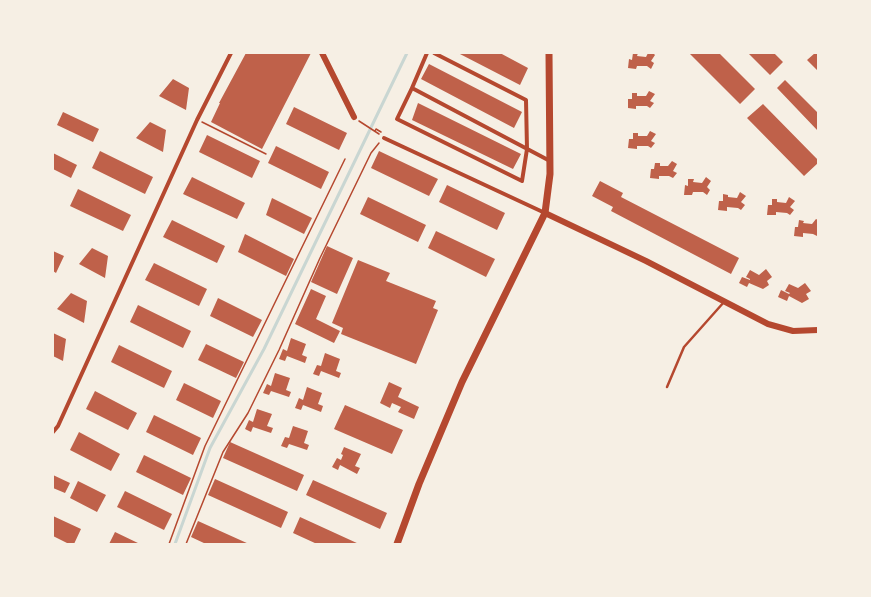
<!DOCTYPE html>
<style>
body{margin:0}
#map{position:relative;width:871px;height:597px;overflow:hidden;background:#f6efe4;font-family:"Work Sans",sans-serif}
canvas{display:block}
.frame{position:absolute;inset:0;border:54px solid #f6efe4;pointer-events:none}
</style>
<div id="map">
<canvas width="871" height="597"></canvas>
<div class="frame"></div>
</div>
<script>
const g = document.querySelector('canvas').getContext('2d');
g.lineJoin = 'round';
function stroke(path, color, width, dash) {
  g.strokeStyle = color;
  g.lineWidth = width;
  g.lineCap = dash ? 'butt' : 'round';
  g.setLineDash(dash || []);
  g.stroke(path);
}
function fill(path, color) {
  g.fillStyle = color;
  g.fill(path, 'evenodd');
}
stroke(new Path2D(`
 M175,544L210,448L264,349L407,53`), '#c9d6d2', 3);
fill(new Path2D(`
 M246,53H311L262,149L211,122L220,103H219Z
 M458,53H500L528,68L520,85Z
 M633,53H638L637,56L646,57L648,53H653L655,55L651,61L654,63L651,69L647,66H637L636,69L628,68L629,59L632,60Z
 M689,53H719L755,89L740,104Z
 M748,53H774L783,62L770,75Z
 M815,53H818V71L807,60Z
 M429,64L522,112L514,128L421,79Z
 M173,79L189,88L186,110L159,96Z
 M785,80L818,113V131L777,88Z
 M649,91L655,94L650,101L654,103L650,108L647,106H636V109L628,108V99H632V93H637V96H646Z
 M418,103L521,154L513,169L412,120Z
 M763,104L818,160V163L804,176L747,118Z
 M294,107L347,133L339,150L286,124Z
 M63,112L99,129L93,142L57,125Z
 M150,122L166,130L163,152L136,138Z
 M650,131L656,134L651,141L655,143L651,148L648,146H637V149L628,148L629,139H633V133H638V136H647Z
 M207,135L260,161L252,178L199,152Z
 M276,146L329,172L321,189L268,163Z
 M100,151L153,177L145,194L92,168Z
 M379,151L438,179L429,196L371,168Z
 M53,153L77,165L71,178L53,169Z
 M672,161L677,164L673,171L677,173L673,178L669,176H659V179L650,178L651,169H654L655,163H660V166H668Z
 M192,177L245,203L237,219L183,194Z
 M706,177L711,181L707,187L710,190L707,195L703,192H693L692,195H684L685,185L688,186V179H694L693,182L702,183Z
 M600,181L623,193L621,197L739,258L731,274L611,211L613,207L592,196Z
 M447,185L505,213L497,230L439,202Z
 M78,189L131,215L123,231L70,206Z
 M740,192L746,196L741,202L745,205L741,210L738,208L727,207V211L718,210L719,201H723V194L728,195V197L737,198Z
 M368,197L426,225L418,242L360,214Z
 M789,197L795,201L790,207L794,210L790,215L787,213L776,212V215H767L768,205H772V199H777V202L786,203Z
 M272,198L312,218L304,234L266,215Z
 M816,219L818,220L817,228L818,234L817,236L813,234L803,233V237L794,236L795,227H798L799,220L804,221L803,223L812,224Z
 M172,220L225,246L217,263L163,237Z
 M436,231L495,259L486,277L428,248Z
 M245,234L294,259L286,276L238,252Z
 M327,246L353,258L337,294L311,282Z
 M92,248L108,256L105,278L79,264Z
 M53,251L64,256L56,273L53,271Z
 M358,260L390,273L386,281L436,301L433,308L438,310L416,364L341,334L343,328L332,323Z
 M154,263L207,289L199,306L145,280Z
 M766,269L772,277L767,281L769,285L763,289L749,283L747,287L739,283L742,277L750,280V279L746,277L750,270L759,275Z
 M805,283L811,291L806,294L809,299L802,303L789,296L787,301L778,297L781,290L789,294L790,293L785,291L789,284L798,288Z
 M311,289L326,296L316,319L340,331L334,343L295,324Z
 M71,293L87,301L84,323L57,309Z
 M218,298L262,320L253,337L210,316Z
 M138,305L191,331L183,348L130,322Z
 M53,333L66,339L63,361L53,356Z
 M291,338L306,344L302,355L307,357L305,363L287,356L285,361L279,359L283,349L287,351Z
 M206,344L244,362L236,378L198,360Z
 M119,345L172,371L164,388L111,362Z
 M325,353L340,359L336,371L341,373L339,378L321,371L319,376L313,374L317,365L321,366Z
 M275,373L290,378L286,390L291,392L289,397L271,391L269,395L263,393L267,384L271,386Z
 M389,382L402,388L398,397L419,407L414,419L398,412L401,407L392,403L390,408L380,403Z
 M184,383L221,401L213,418L176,400Z
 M307,387L322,393L318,404L323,406L321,412L303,405L301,410L295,408L299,398L303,400Z
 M95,391L137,413L128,430L86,409Z
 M345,405L403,430L392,454L334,429Z
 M257,409L272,414L267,426L273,428L271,433L253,427L251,432L245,429L249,420L253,422Z
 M154,415L201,438L193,455L146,432Z
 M293,426L308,431L304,443L309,445L307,450L289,444L287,448L281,446L285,437L289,438Z
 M79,432L120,454L111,471L70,450Z
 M230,442L304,475L297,491L223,458Z
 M344,447L361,454L355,466L360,468L357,474L340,465L338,470L332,467L337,458L341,460L343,455L341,454Z
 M144,455L191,478L183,495L136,472Z
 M53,475L70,483L65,493L53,488Z
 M215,479L288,512L281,528L208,495Z
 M313,480L387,513L380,529L306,495Z
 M78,481L106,495L97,512L70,498Z
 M125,491L172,514L164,530L117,507Z
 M53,516L81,529L74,544H69L53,536Z
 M300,517L359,544H317L293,533Z
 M198,521L249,544H206L191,537Z
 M115,532L140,544H109Z`), '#bf614a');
stroke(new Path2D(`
 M359,121L379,134
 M202,122L266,154
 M375,131L376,129L381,132
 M169,544L205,446L345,159
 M186,544L223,452L248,413L279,350L320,258L371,153L379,143`), '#b5482f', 1.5);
stroke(new Path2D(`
 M667,387L684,347L724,302`), '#b5482f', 2.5);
stroke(new Path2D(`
 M427,53L412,88L550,161
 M412,88L397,119L522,181L527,149L526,100L434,53
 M384,138L545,213
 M53,432L58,426L197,120L231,53`), '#b5482f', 4);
stroke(new Path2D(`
 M322,53L354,117
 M545,213L646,261L768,324L793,331L818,330`), '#b5482f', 6);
stroke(new Path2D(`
 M397,544L419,484L462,382L545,213L550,174L549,53`), '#b5482f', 7);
</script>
